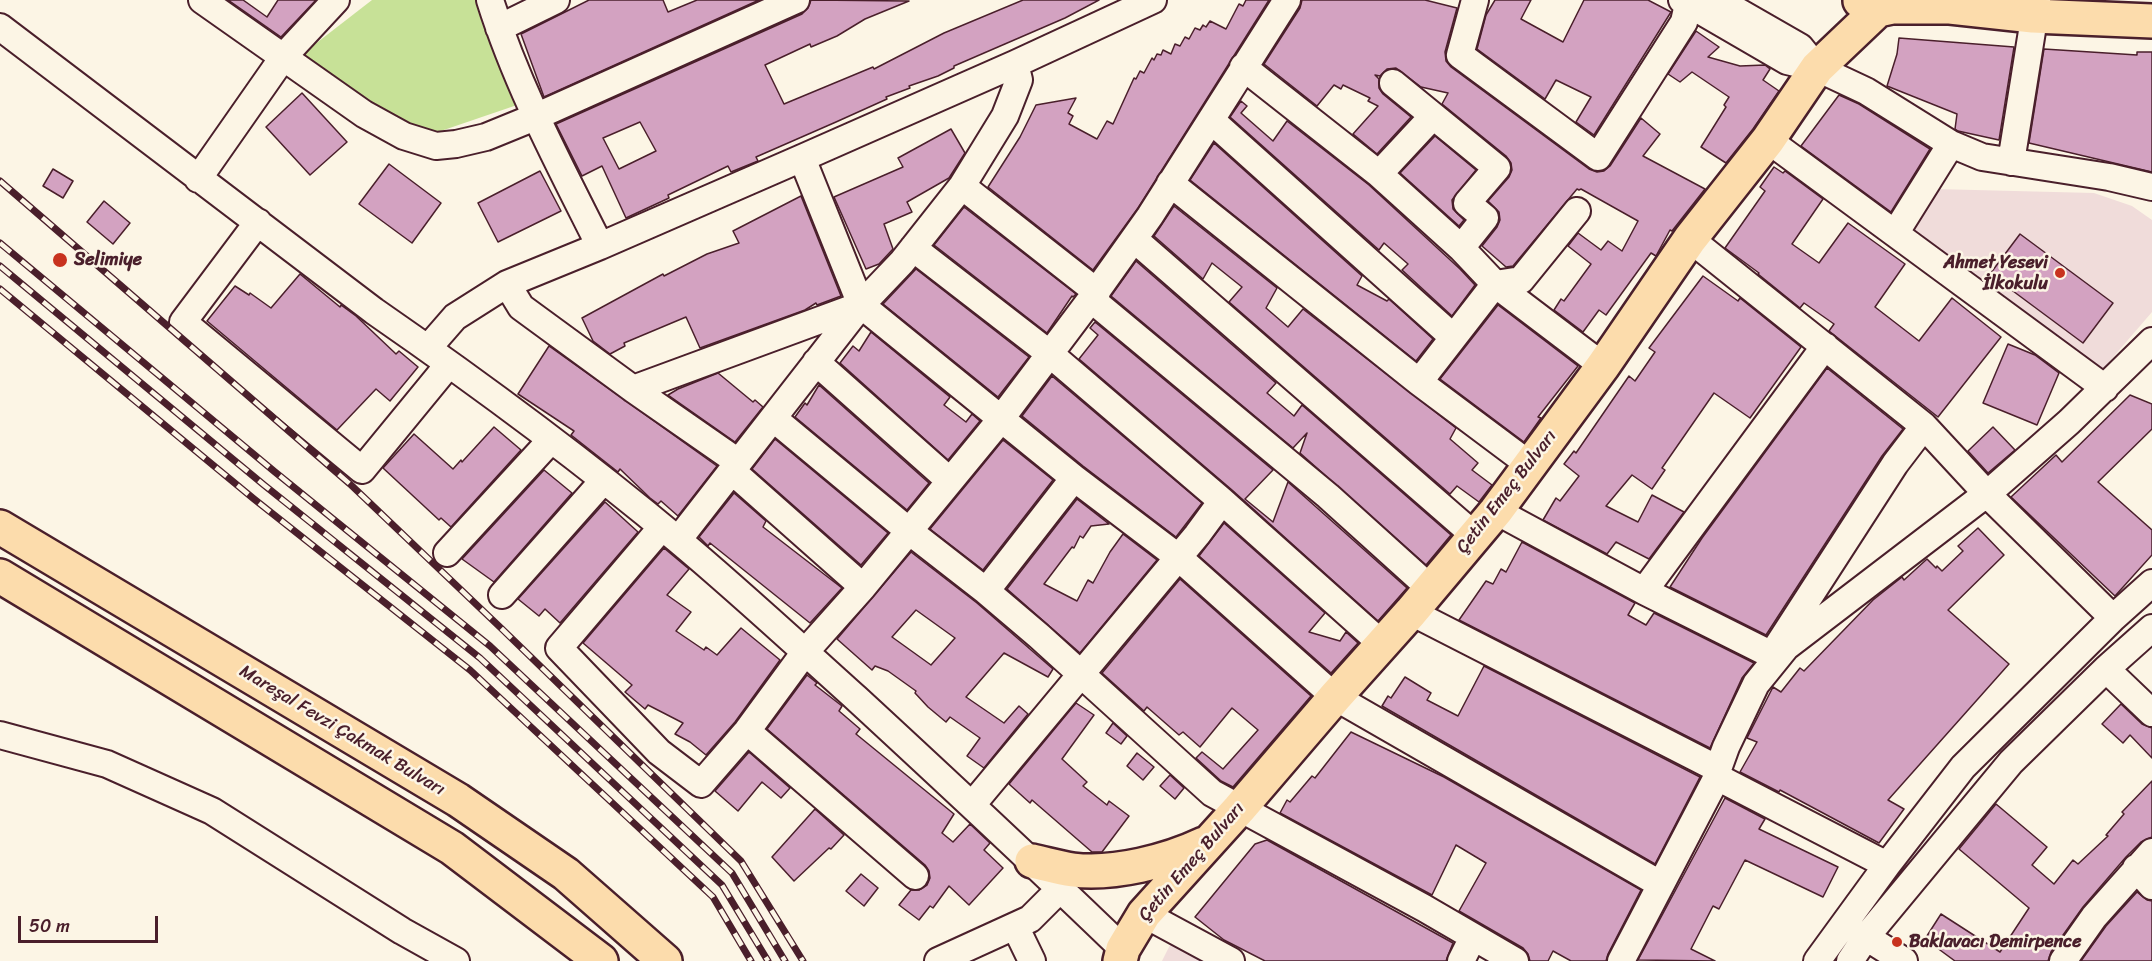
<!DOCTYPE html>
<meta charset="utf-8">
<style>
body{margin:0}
#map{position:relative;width:2152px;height:961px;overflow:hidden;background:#fcf5e5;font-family:Sriracha,sans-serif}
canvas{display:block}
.scale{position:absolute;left:18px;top:916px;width:140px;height:27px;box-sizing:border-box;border:3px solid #4a1f2b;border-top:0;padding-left:8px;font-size:18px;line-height:21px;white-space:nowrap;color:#4a1f2b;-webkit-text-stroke:4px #fcf5e5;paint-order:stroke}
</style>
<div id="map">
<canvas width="2152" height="961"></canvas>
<div class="scale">50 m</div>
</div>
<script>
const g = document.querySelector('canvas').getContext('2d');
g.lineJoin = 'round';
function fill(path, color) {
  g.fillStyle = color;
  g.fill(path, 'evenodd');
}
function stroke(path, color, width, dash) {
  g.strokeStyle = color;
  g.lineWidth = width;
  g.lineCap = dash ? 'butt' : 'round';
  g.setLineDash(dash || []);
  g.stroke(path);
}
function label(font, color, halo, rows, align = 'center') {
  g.font = font + ' Sriracha,sans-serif';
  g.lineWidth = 5;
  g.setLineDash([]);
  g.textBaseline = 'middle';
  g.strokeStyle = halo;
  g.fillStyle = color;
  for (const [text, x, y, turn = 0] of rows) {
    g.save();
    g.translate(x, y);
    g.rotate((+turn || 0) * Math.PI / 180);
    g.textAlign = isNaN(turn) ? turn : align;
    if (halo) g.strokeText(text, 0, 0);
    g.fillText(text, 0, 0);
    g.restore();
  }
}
fill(new Path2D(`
 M1935,189L2094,193L2132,206L2152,220V312L2102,370L1913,233Z
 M1172,941L1210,961H1162Z`), '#f0dcda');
fill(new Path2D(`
 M372,0H479L520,104L435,133L373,109L301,55Z`), '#c7e197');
const building = new Path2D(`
 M228,0H243L267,17L278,0H316L281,37Z
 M589,0H663L668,12L697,0H759L544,97L521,34Z
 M811,0L909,1L865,19L837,36L811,47L810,44L765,65L784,104L873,67L874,69L944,33L1023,0H1099L1065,18L954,66V68L938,76L909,86L910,88L886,97L887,99L836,122L756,157L758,161L731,172L728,166L668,195L669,198L626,218L602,166L582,176L556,124L802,14L808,8ZM640,122L656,151L619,169L603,138Z
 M1246,0H1269L1138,208L1093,270L988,187L1020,137L1036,105L1076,98L1068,113L1073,116L1069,124L1097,139L1107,121L1113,124L1134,78L1136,79L1140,71L1144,73L1152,58L1154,60L1157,54L1161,55L1163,50L1171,54L1175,44L1180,46L1185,37L1189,39L1195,28L1200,30L1203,25L1206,27L1210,21L1226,29L1239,4L1243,6Z
 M1302,0H1425L1457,8L1445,52L1446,61L1451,67L1589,169L1597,172L1604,171L1610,166L1641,118L1660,134L1643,156L1705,189L1672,231L1670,230L1656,256L1651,253L1606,315L1599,310L1583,332L1554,310L1561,299L1564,301L1591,264L1568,246L1578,233L1601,250L1608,241L1622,251L1638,221L1581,189L1579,190L1577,189L1513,266L1506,267L1482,246L1497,227L1500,220L1499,212L1488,201L1509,177L1512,170L1511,163L1506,156L1442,104L1448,93L1421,87L1396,68L1387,69L1380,76L1375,75L1379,79V88L1383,94L1411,117L1377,154L1353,134L1378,106L1368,101L1370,98L1343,85L1341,89L1334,85L1317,106L1264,64L1300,8Z
 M1495,0H1531L1521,19L1563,42L1584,0H1648L1671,12L1594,135L1576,122L1591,97L1556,80L1545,99L1477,49L1486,15Z
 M1696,31L1719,47L1708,57L1740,66L1765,65L1770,69L1763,80L1779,91L1753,129L1726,163L1701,147L1726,107L1724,105L1729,97L1692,72L1680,82L1668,74Z
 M1899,38L2014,47L1999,140L1958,131L1955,129L1957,114L1887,86L1897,54Z
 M2044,49L2137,55V52H2152V172L2029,143Z
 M302,93L347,142L310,175L266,127Z
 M1839,95L1859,104L1930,149L1891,212L1801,146Z
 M1241,101L1247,106L1241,113L1273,141L1287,121L1369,185L1460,269L1475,285L1452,316L1402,270L1408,264L1384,243L1379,250L1230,117Z
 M951,129L965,153L949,178L907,202L912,212L884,224L893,249L879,264L866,269L834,197L903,167L898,158Z
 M1435,136L1476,170L1452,200L1453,209L1464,220L1459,226L1400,173Z
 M1214,143L1362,276L1357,285L1387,301L1389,299L1433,339L1416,361L1190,180Z
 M389,164L441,203L412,243L359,204Z
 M1774,167L1783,173L1785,171L1823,199L1792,244L1819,263L1848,223L1905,264L1875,307L1919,341L1952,298L2001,337L1938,417L1829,331L1834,324L1804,303L1800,308L1758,274L1759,273L1725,248L1765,191L1760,187Z
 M53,169L73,181L63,198L43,186Z
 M540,171L561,211L498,242L478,203Z
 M801,196L841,296L817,305L816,303L805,310L700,348L686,317L624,343L625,346L610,354L593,341L582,318L663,274L664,276L707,254L739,243L733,231Z
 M104,201L130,223L113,244L87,222Z
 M1174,206L1277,288L1266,308L1288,327L1303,309L1456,428L1450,439L1478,463L1472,470L1492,485L1479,502L1457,486L1450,494L1229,302L1242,287L1212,263L1203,279L1154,236Z
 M964,207L1076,294L1073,297L1072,296L1047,333L934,245Z
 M2020,234L2113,303L2083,343L1990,274Z
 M1136,261L1276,383L1267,393L1294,416L1302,405L1451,535L1426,565L1300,453L1307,433L1293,448L1111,296Z
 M916,269L1029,357L998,397L883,304Z
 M300,274L340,307L341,305L356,316L396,354L399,351L418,367L390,401L376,389L337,430L207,321L235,286L249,295L250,293L271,308Z
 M1703,276L1738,301L1740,298L1801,347L1750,418L1714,393L1662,468L1665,470L1652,489L1632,475L1606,506L1638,522L1652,495L1684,512L1649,559L1616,542L1607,554L1543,520L1556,498L1560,501L1579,476L1564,464L1574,451L1576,453L1629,376L1635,381L1655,352L1649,348Z
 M1498,305L1578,366L1538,417L1541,418L1524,442L1440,379Z
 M1095,322L1273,470L1245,499L1273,522L1288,482L1407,588L1378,621L1232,490L1079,359L1098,335L1090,328Z
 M871,332L950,397L944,405L966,422L972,414L980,421L948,460L840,363L853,346L859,351Z
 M2008,344L2035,355L2059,373L2037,425L1983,403Z
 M549,346L717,466L678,516L661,501L658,504L650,498L620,469L618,472L571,435L574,431L518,394Z
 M1827,368L1903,429L1882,456L1766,635L1670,587L1702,538Z
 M718,373L753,402L755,400L763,407L735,442L668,395L678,389Z
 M1052,376L1202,503L1176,537L1083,466L1022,416Z
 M819,385L929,483L907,510L795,417L805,403L807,405Z
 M2130,395L2152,404V429L2098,482L2152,530V555L2115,596L2011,497L2056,455L2062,462Z
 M494,427L521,450L451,527L441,518L439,520L383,468L414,434L453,469L461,460L462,462Z
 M1993,427L2015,450L1988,473L1968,451Z
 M775,439L888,533L861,565L752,469Z
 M1003,440L1053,480L983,570L930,529Z
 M544,470L572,493L494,582L462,559Z
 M734,493L766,521L763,527L842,588L810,623L710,543L708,546L699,537Z
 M1077,499L1109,524L1091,526L1083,538L1080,536L1074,548L1072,547L1044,584L1077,601L1088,580L1093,583L1110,552L1123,534L1157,560L1080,653L1007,589Z
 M605,502L638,532L560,623L545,609L539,616L518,599Z
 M1224,523L1325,613L1309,632L1340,641L1346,632L1358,643L1331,673L1199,556Z
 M1978,528L2004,555L1948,610L2009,664L1888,800L1904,809L1879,843L1780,790L1779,792L1740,772L1757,742L1747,738L1773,687L1781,692L1800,668L1804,671L1873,600L1902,577L1904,580L1927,559L1936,568L1937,566L1942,571L1963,551L1958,546Z
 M1522,542L1635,603L1628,615L1646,625L1654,613L1754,663L1742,678L1710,748L1459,620L1486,581L1493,584L1501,569L1506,572Z
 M664,548L689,569L667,595L691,612L676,631L704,650L706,647L717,655L741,628L780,660L735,722L706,755L690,742L675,734L683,723L648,705L645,709L625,692L632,685L583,643Z
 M911,552L977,603L1053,669L1048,677L1004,653L966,697L1004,723L1019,706L1028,714L984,768L967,756L980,738L950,717L946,722L928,707L915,693L916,691L888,671L875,666L872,670L837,639ZM916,610L955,638L931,665L892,637Z
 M1180,579L1311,696L1233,787L1221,781L1196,758L1202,752L1223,769L1258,730L1232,708L1200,747L1183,732L1179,735L1147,707L1144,711L1102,673Z
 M1484,666L1700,777L1655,864L1382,706L1388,696L1391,698L1405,677L1431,693L1427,700L1458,716Z
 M807,675L817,683L815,685L842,706L839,711L860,729L856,734L954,814L942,833L953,842L970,824L990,843L984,850L1003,868L969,905L949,886L933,908L930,906L919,920L899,905L911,890H919L927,885L930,878L929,871L925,865L767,729Z
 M1076,703L1094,715L1062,759L1087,782L1083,786L1107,805L1109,801L1129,816L1102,852H1092L1032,800L1030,803L1009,784Z
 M2121,704L2142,724L2152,728V758L2130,735L2123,743L2102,724Z
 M1113,723L1127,736L1121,744L1106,733Z
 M1351,732L1444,777L1641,890L1608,954L1606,961H1571L1553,951L1548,961H1530L1528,954L1523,948L1459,911L1486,863L1456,845L1432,895L1280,813L1287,800L1290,802L1312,776L1315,778Z
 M749,752L790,788L781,798L762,782L738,811L715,791Z
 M1137,753L1154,767L1143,780L1127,766Z
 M1170,775L1184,788L1175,799L1160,786Z
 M2152,781V837L2141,842L2126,857L2083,907L2051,952L2048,961H1955L1925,939L1941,914L2000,952L2029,908L1959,849L1996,804L2047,847L2032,865L2054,884L2073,860L2078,864L2108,836L2106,835L2124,814L2122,812Z
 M1725,798L1765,819L1759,829L1838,867L1823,897L1745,860L1719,909L1713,906L1691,949L1715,961L1638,960Z
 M815,809L844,835L831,849L829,848L794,881L772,857Z
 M1267,840L1453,943L1446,961H1265L1224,940L1195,917L1255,844Z
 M861,874L878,888L864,906L846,891Z
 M2137,892L2147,900L2152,901V961H2081L2106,926Z`);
fill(building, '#d3a2c1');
stroke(building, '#4a1f2b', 1.5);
const minor = new Path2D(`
 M202,0L364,114L404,136L436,146L456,144L486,137L535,117L796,0
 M490,0C517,86 560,166 600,246
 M1475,0L1460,55L1598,157L1684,22L1689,0
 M1682,0L1787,61L1817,68L1866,91L1951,144L1982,157L2109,177L2152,187
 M1718,0L1800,47L1817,68
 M0,27L374,311C478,383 581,459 678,540C739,591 797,645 856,698C946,781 1035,864 1123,949
 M499,28L556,0
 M1243,67L1379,174L1461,248L1495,284L1603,366
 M1393,83L1497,168L1467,203L1485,218L1461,248
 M1212,121L1453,337
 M1768,140L2105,388
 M2011,162L2037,0
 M1379,174L1432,117
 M198,179L284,56L336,0
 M1170,183L1419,382L1530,465
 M962,186L1097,292
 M258,222L183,322L362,470L449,364
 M1896,232L1951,144
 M1134,239L1474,535
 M1690,239L1924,426L1987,494L2113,618
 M913,248L1050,354L1222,501L1382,644
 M507,284L521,307L633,389L738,462
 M1091,299L1328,496L1431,589
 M861,305L1074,478L1178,557L1335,697L1660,884
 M428,348L455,317L507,284L600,246L802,158L1015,64L1153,0
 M816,362L950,481
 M1419,382L1495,284L1521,280L1577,211
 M633,389L861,305L802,158
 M773,418L909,531L986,591L1039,636L1212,793L1424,908L1515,961
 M732,471L863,587
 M1496,511L1644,591L1772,655
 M662,527L559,648L659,752L701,784L747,731L805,652L863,587L997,424L1091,299L1150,216L1287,0
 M678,540L861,305L902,262L962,186L1005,116L1019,80L1015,64
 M447,553L551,440
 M986,591L1074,478
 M1644,591L1825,346
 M502,595L603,481
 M1411,612L1718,769L1717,777L1621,961
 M1778,645L1895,464L1924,426
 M2106,669L2152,713
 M747,731L915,876
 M0,735L107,764L212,811L402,931L456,961
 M1718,769L1726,747L1756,684L1786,647L1994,488L2069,422L2152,341
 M1717,777L1887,865
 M972,805L1197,535L1222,501
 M2136,868L2152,886
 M1144,914L1231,961
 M1015,926L1032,961
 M1866,937L1904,961
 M938,961L1030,919L1061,888
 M1461,961L1473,937
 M1817,961L1887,865L1963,767L2113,618L2152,583
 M1850,961L1866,937L2011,762L2106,669L2152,628
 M2063,961L2094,917L2152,852`);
const major = new Path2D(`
 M1860,1L1878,10L1892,7H1950L2033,16L2152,21
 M0,527L458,800L566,874L665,961
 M0,576L452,848L601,961
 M1032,861C1046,864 1059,868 1073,870C1114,875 1168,861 1204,844
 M1120,961L1123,949L1144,914L1239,809L1335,697L1411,612L1496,511L1603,366L1690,239L1768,140L1817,68L1878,10`);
stroke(minor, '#4a1f2b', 30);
stroke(major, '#4a1f2b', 38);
stroke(minor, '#fcf5e5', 26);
stroke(major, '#fcdcac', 33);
const rail = new Path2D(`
 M0,181L350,484L502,629L741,861L803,961
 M0,243L275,472L490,646L732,873L785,961
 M0,266L264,485L480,658L722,885L768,961
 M0,289L254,499L470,670L713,897L751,961`);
stroke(rail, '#4a1f2b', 7);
stroke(rail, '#fcf5e5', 4.5, [14]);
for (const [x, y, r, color] of [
 [60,260,8,"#c8321e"],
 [2060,273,6,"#c8321e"],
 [1897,942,6,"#c8321e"]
]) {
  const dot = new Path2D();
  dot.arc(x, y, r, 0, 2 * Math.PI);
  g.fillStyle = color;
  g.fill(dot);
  stroke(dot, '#fcf5e5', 2);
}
label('bold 18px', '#4a1f2b', '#fcf5e5', [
 ["Selimiye",74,260],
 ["Ahmet Yesevi",2048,263,"right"],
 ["İlkokulu",2048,284,"right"],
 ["Baklavacı Demirpence",1909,942]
], 'left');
label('18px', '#4a1f2b', '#fcf5e5', [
 ["Çetin Emeç Bulvarı",1507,492,-52],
 ["Mareşal Fevzi Çakmak Bulvarı",342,731,31],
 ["Çetin Emeç Bulvarı",1192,862,-49]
]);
</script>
